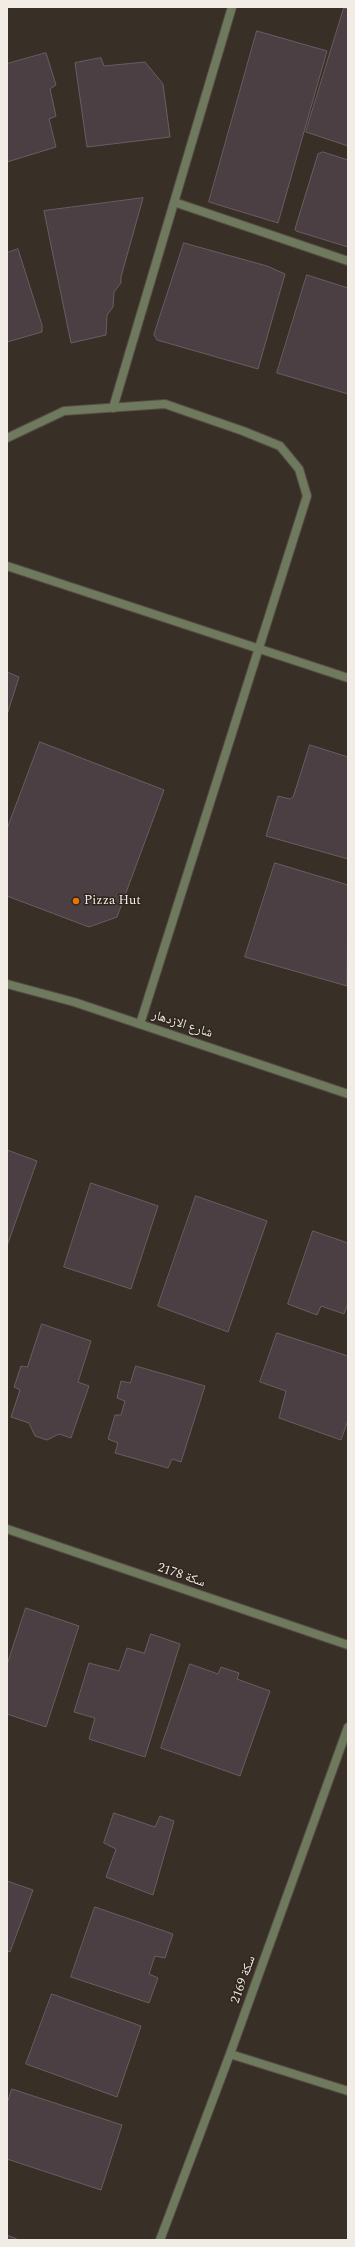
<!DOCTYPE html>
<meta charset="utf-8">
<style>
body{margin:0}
#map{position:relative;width:355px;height:2247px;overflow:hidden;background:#383026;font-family:Spectral,serif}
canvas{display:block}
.frame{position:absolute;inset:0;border:8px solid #f2ece6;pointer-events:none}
</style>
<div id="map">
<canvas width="355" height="2247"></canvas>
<div class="frame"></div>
</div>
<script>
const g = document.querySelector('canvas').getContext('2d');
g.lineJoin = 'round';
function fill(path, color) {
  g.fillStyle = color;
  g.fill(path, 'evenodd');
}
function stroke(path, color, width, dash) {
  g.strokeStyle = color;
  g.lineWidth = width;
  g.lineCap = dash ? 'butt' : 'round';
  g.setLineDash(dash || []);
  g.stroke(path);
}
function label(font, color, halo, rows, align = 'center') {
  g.font = font + ' Spectral,"Noto Naskh Arabic",serif';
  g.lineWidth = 3;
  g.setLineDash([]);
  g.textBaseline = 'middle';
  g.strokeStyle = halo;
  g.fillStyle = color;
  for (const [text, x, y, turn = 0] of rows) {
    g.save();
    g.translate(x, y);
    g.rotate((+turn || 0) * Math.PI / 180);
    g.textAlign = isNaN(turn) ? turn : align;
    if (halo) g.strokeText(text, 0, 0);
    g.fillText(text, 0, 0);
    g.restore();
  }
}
const building = new Path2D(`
 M344,8L348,9V146L306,132Z
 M257,31L327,51L278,223L209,202Z
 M46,53L56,85L50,89L56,116L49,119L56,147L7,162V64Z
 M101,58L104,66L145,62L163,84L170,137L87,147L75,63Z
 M323,152L348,160V247L296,231L295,229L318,154Z
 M143,198L121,277V283L114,292L113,307L107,315L106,335L71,343L44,211Z
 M184,243L267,266L285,274L258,369L157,340L154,335Z
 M18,249L42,325V332L7,342V253Z
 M307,275L348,288V394L277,373Z
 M7,672L19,677L7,715Z
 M40,742L164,790L117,917L89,927L7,896V829Z
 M310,745L348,757V859L266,836L278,796L290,799L293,797Z
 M275,863L348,885L347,986L245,957Z
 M7,1150L37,1161L7,1246Z
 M91,1183L158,1206L131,1289L64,1267Z
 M196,1196L267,1221L228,1332L158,1306Z
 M313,1231L348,1243V1303L344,1314L321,1306L317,1315L288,1304Z
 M42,1324L91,1341L78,1382L89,1386L71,1438L59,1434L47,1440L35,1436L29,1423L11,1417L20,1390L14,1387L21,1366L27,1367Z
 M277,1333L348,1356V1420L341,1440L279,1418L286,1391L260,1382Z
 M136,1366L205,1386L181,1462L172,1459L168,1468L115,1453L118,1443L108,1439L115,1415H121L125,1401L117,1398L121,1381L130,1383Z
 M26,1608L79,1626L46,1727L7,1714V1665Z
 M151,1634L180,1644L145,1757L89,1739L95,1718L74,1712L89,1663L119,1671L127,1648L144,1653Z
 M190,1664L218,1674L221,1667L239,1673L237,1679L270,1691L240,1776L161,1748Z
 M114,1813L155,1827L160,1816L174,1821L153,1895L106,1877L116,1849L104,1843Z
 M7,1881L33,1890L10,1952L7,1951Z
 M95,1907L173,1934L165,1958L155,1956L149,1974L158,1978L149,2003L71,1977Z
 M52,1994L141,2026L117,2097L26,2064Z
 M12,2089L122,2125L101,2190L7,2159V2104Z
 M7,2235L19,2240H7Z`);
fill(building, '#4c3f44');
stroke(building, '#6b5c62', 1);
const minor = new Path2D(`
 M174,202L348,261
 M113,408L232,7
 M7,438L64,411L165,404L243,431L280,446L299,469L307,496L140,1024
 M7,566L348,678
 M7,1529L348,1645
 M230,2054L348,2091
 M160,2240L230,2054L348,1727`);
const tertiary = new Path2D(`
 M7,984L74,1002L348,1094`);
stroke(minor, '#564e45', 10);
stroke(tertiary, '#564e45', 10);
stroke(minor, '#6f795d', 8);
stroke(tertiary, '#6f795d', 8);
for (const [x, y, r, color] of [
 [76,901,4,"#e8710a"]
]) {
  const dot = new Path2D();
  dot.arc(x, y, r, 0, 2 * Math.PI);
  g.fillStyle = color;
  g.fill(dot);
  stroke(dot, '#2e261d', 1.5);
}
label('13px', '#f2ece6', '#2e261d', [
 ["Pizza Hut",84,901]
], 'left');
label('13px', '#f2ece6', '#2e261d', [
 ["شارع الازدهار",182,1025,18],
 ["سكة 2178",181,1576,19],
 ["سكة 2169",244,1980,-70]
]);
</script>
